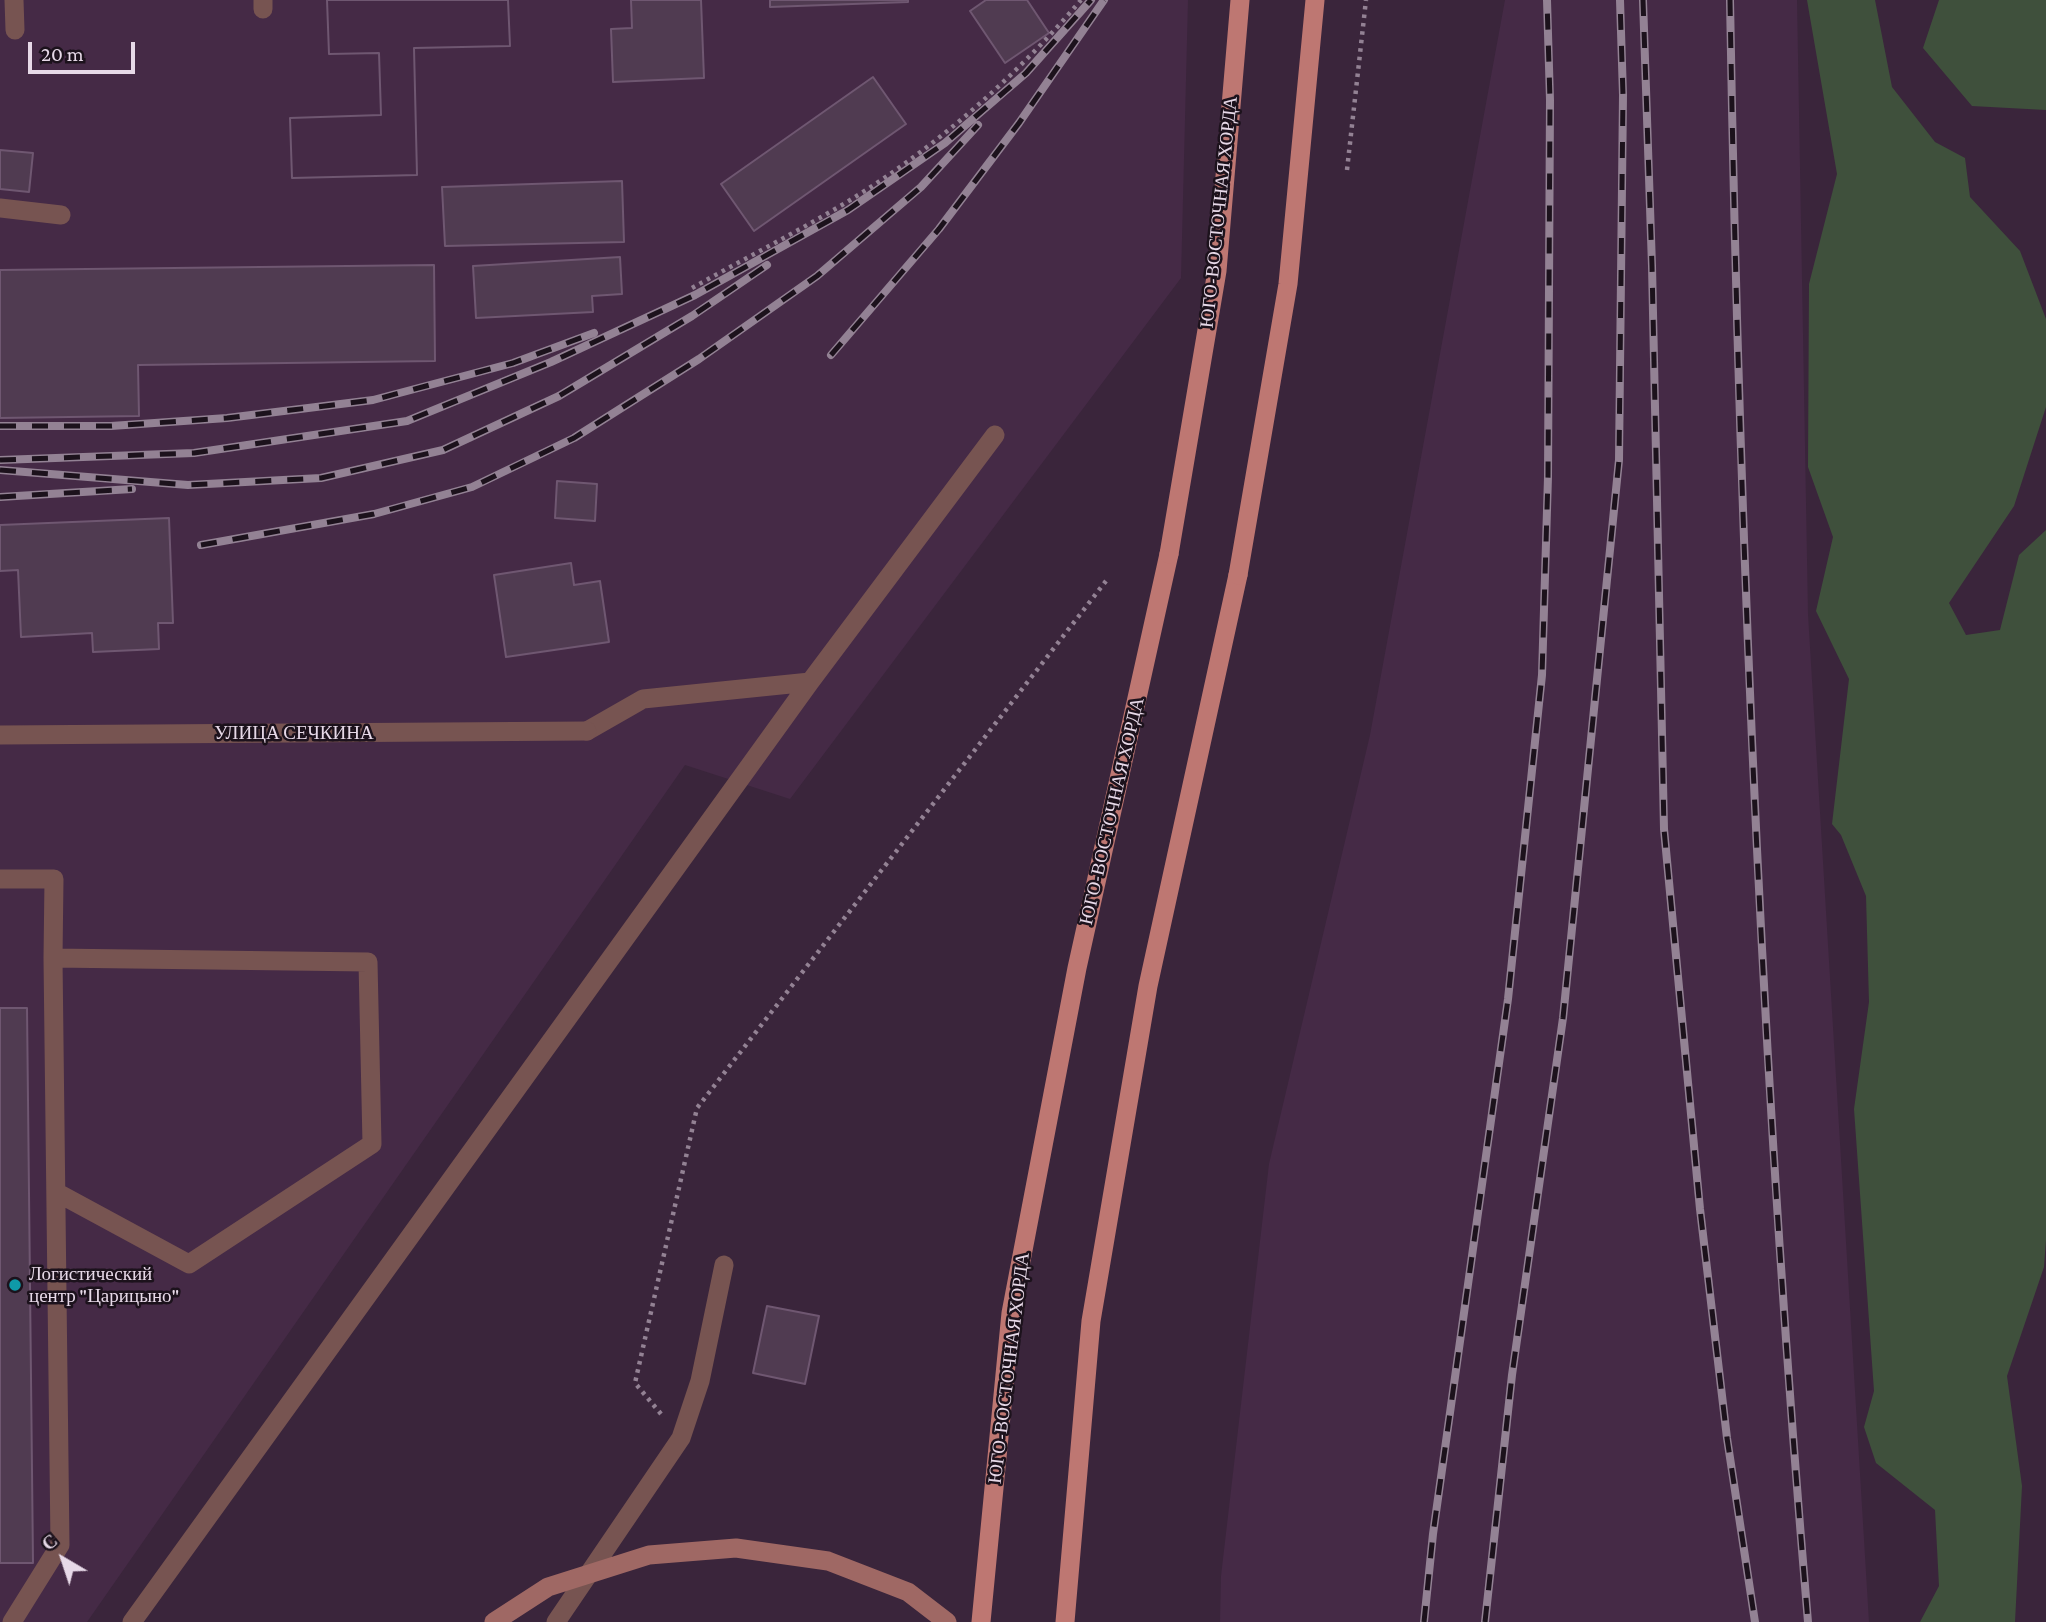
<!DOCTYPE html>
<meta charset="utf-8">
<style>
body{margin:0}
#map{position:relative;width:2046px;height:1622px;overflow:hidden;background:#3a253b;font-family:"Crimson Pro",serif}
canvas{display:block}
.north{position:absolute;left:28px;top:1524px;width:70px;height:70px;-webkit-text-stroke:5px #1c121c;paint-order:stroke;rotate:321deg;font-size:19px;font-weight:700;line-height:28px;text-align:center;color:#e7d9e8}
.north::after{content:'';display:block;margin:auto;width:24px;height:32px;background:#e7d9e8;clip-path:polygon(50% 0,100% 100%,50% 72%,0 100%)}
.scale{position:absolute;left:28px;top:42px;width:107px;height:32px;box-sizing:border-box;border:4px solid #e7d9e8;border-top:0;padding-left:9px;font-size:21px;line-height:24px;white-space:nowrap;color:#e7d9e8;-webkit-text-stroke:5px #1c121c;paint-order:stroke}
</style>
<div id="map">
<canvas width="2046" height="1622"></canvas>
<div class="north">С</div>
<div class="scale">20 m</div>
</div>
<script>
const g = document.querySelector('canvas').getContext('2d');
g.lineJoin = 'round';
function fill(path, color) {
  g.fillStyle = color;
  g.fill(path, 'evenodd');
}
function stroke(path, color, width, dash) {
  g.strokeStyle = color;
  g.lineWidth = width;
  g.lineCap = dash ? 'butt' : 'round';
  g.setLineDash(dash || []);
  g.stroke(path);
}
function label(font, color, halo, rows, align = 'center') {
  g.font = font + ' "Crimson Pro",serif';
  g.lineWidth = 5;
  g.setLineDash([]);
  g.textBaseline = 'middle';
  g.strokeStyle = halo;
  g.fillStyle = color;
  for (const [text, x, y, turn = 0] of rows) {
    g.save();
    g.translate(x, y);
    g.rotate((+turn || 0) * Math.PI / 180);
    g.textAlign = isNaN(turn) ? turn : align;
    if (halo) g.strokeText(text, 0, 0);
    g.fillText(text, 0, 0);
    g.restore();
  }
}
fill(new Path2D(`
 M0,0H1188L1181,278L790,799L685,765L87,1622H0Z
 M1505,0H1797L1808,614L1869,1622H1220L1221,1576L1269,1164L1370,735Z`), '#452a46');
fill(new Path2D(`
 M1807,0H1875L1892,87L1935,142L1965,158L1970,197L2020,251L2046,319V407L2014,506L1949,603L1966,635L2000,630L2019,555L2046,530V1240L2044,1267L2007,1376L2022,1486L2015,1622H1920L1939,1586L1935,1510L1876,1463L1864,1427L1874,1391L1854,1109L1869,1002L1866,896L1841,835L1832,824L1849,679L1816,611L1833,537L1808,467L1809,284L1837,174Z
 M1939,0H2046V110L1972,106L1923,48Z`), '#3f503c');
const building = new Path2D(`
 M327,0H508L510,46L414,48L417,175L292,178L290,118L381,115L379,53L329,54Z
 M327,0H508L510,46L414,48L417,175L292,178L290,118L381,115L379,53L329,54Z
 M631,0H701L704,78L613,82L611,29L632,28Z
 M770,0H908V2L770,7Z
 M986,0H1027L1049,33L1005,63L970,11Z
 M873,77L906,124L754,231L721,184Z
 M0,150L33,153L29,192L0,189Z
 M622,181L624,242L445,246L442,187Z
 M620,257L622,294L592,296L593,312L476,318L473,266Z
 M434,265L435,361L138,365L139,416L0,418V270Z
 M557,481L597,484L595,521L555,518Z
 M169,518L173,623H158L159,649L93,652L92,633L21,637L18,570L0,571V525Z
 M571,563L574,585L600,581L609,642L506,657L494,575Z
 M0,1008H27L33,1563H0Z
 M767,1306L819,1316L805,1384L753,1373Z`);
fill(building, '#503b51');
stroke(building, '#6f5771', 2);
stroke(new Path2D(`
 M1347,170L1366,0
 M692,288C742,260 793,234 842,205C932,151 1014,79 1081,0
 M661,1414L635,1383L697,1108L1106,581`), '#938294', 4.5, [3.5, 5]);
stroke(new Path2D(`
 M14,0L15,30
 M263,0V9
 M0,208L61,215
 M587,731L643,699L810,682
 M0,879H54L53,958
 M12,1622L60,1545L53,958L368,962L372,1144L189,1264L56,1192
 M132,1622L810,682L995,435
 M556,1622L681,1438L700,1381L724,1265`), '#775451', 19);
stroke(new Path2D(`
 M0,735L587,731`), '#775451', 19);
stroke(new Path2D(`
 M981,1622L1011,1313L1077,968L1169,554
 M1065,1622L1091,1321L1148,986L1238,575`), '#be7772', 19);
const rail = new Path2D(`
 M1643,0L1652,266L1664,829L1700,1209L1727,1438L1755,1622
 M1730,0C1739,541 1762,1083 1808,1622
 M831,355L939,229L1019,123L1104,0
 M0,426H111L227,418L373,400L513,363L594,333
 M0,460L194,453L407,421L551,362L695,295L848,210L945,143L1026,73L1091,0
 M0,470L188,485L321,478L443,450L559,396L692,316L767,265
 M0,497L132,489
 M201,545L374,514L472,487L574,438L699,359L817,276L921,187L978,125
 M1424,1622L1433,1534L1508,999L1542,675L1548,477L1550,100L1547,0
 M1485,1622L1512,1375L1563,1018L1619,460L1623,95L1620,0`);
stroke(rail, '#938294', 8);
stroke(rail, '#1c121c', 5, [16]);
stroke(new Path2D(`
 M494,1622L548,1587L649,1555L736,1548L828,1561L908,1592L947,1622`), '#9f6864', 19);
stroke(new Path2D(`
 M1169,554L1217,271L1240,0
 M1238,575L1288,284L1315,0`), '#be7772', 19);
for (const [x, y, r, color] of [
 [15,1285,7,"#0f9aa8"]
]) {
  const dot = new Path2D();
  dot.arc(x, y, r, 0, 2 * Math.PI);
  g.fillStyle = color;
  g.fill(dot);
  stroke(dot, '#1c121c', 2.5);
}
label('19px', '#e7d9e8', '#1c121c', [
 ["ЮГО-ВОСТОЧНАЯ ХОРДА",1219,212,-84],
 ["УЛИЦА СЕЧКИНА",294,733],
 ["ЮГО-ВОСТОЧНАЯ ХОРДА",1112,811,-77],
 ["ЮГО-ВОСТОЧНАЯ ХОРДА",1009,1368,-83]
]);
label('19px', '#e7d9e8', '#1c121c', [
 ["Логистический",29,1274],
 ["центр \"Царицыно\"",29,1296]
], 'left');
</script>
